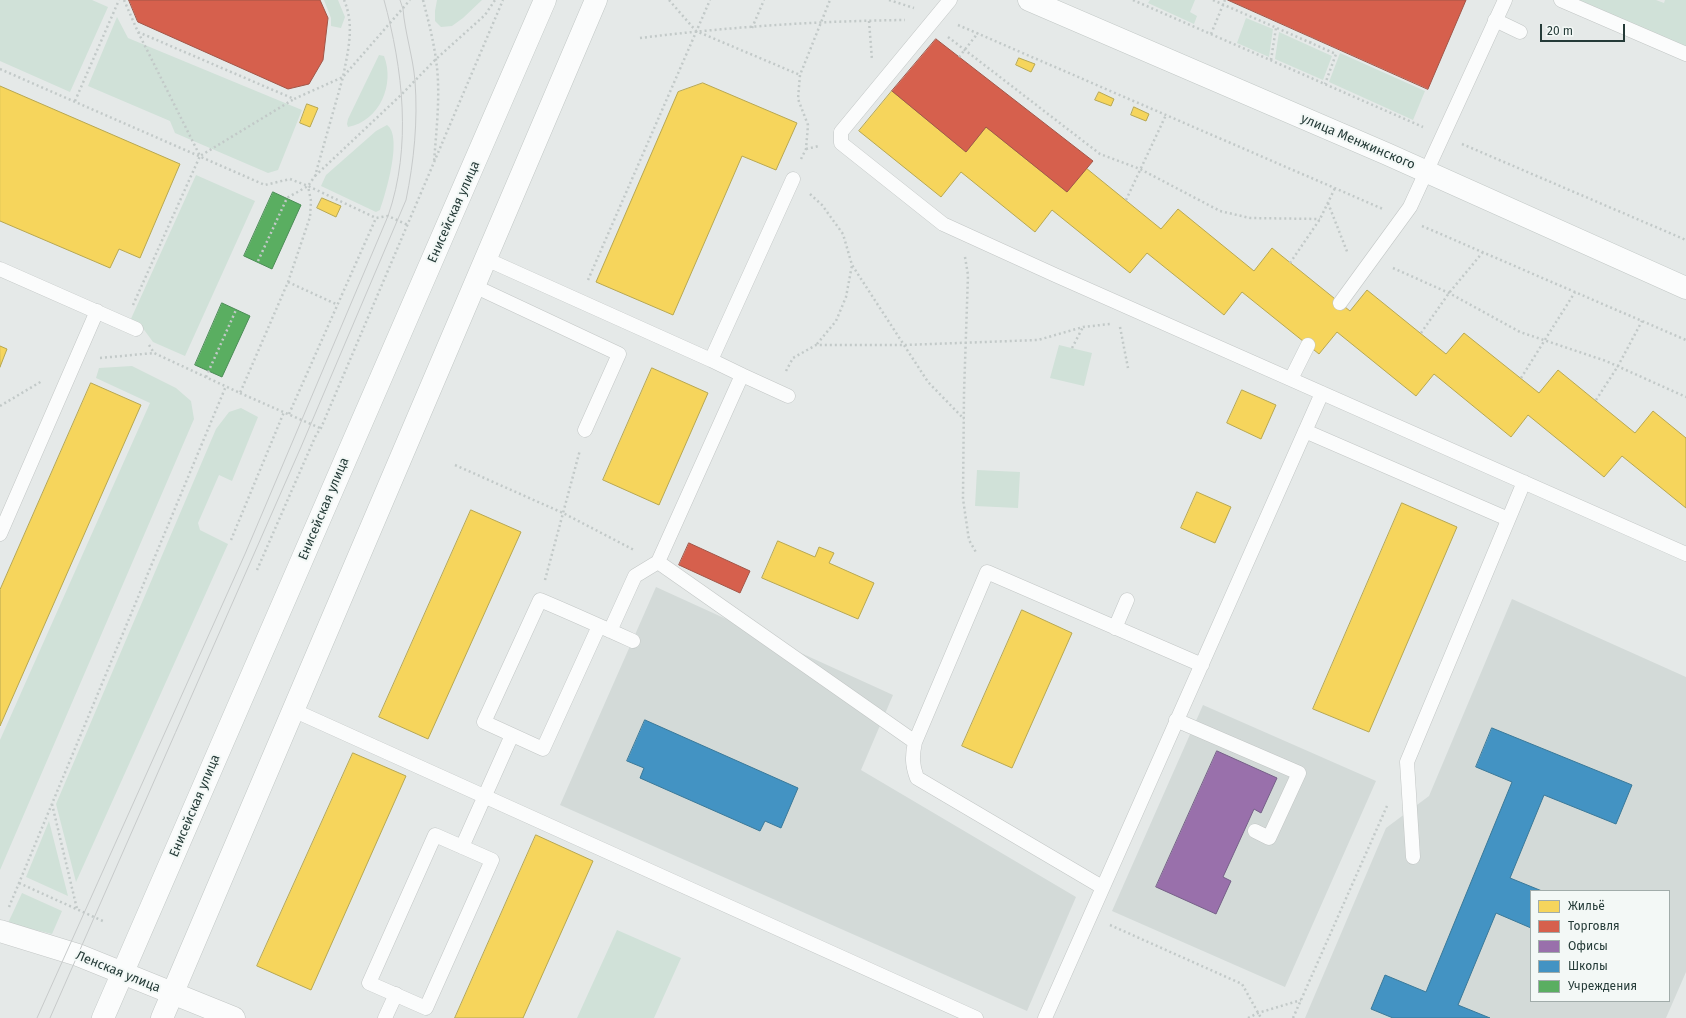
<!DOCTYPE html>
<meta charset="utf-8">
<style>
body{margin:0}
#map{position:relative;width:1686px;height:1018px;overflow:hidden;background:#e5e9e8;font-family:"Fira Sans",sans-serif}
canvas{display:block}
.legend{position:absolute;left:1530px;top:890px;width:140px;height:112px;box-sizing:border-box;background:#f3f8f6;border:1px solid #a1acaa;margin:0;padding:5px 7px;list-style:none;font-size:12px;color:#253b38}
.legend li{display:flex;align-items:center;gap:8px;height:20px}
.legend b{width:20px;border:1px solid #a1acaa}
.scale{position:absolute;left:1540px;top:24px;width:85px;height:18px;box-sizing:border-box;border:2px solid #253b38;border-top:0;padding-left:5px;font-size:12px;line-height:14px;white-space:nowrap;color:#253b38;-webkit-text-stroke:3px #f3f8f6;paint-order:stroke}
</style>
<div id="map">
<canvas width="1686" height="1018"></canvas>
<ul class="legend">
<li><b style="height:11px;background:#f6d55c"></b>Жильё</li>
<li><b style="height:11px;background:#d6604d"></b>Торговля</li>
<li><b style="height:11px;background:#9970ab"></b>Офисы</li>
<li><b style="height:11px;background:#4393c3"></b>Школы</li>
<li><b style="height:11px;background:#5aae61"></b>Учреждения</li>
</ul>
<div class="scale">20 m</div>
</div>
<script>
const g = document.querySelector('canvas').getContext('2d');
g.lineJoin = 'round';
function fill(path, color) {
  g.fillStyle = color;
  g.fill(path, 'evenodd');
}
function stroke(path, color, width, dash) {
  g.strokeStyle = color;
  g.lineWidth = width;
  g.lineCap = dash ? 'butt' : 'round';
  g.setLineDash(dash || []);
  g.stroke(path);
}
function label(font, color, halo, rows, align = 'center') {
  g.font = font + ' "Fira Sans",sans-serif';
  g.lineWidth = 4;
  g.setLineDash([]);
  g.textBaseline = 'middle';
  g.strokeStyle = halo;
  g.fillStyle = color;
  for (const [text, x, y, turn = 0] of rows) {
    g.save();
    g.translate(x, y);
    g.rotate((+turn || 0) * Math.PI / 180);
    g.textAlign = isNaN(turn) ? turn : align;
    if (halo) g.strokeText(text, 0, 0);
    g.fillText(text, 0, 0);
    g.restore();
  }
}
fill(new Path2D(`
 M656,587L893,695L861,770L1076,897L1027,1011L560,805Z
 M1512,599L1686,677V972L1666,1018H1305L1386,828L1429,796ZM1531,891H1669V1001H1531Z
 M1203,705L1376,781L1285,987L1112,911Z`), '#d3dad8');
fill(new Path2D(`
 M0,0H92L108,7L70,92L0,61Z
 M324,0H338L345,17L341,28L331,26V18Z
 M437,0H482L463,18L452,26L441,27L435,21V11Z
 M1150,0H1195L1190,12L1197,16L1194,24L1148,3Z
 M1579,0H1656L1664,3L1665,0H1686V47Z
 M117,17L128,38L302,110L278,170L268,173L175,133L170,121L88,86Z
 M1246,18L1273,29L1269,57L1237,43Z
 M1279,32L1332,56L1323,80L1275,59Z
 M1340,53L1425,91L1413,120L1329,82Z
 M379,55L384,56C395,84 380,121 348,127L347,124L348,119Z
 M387,125C403,136 386,193 380,210L376,212L321,186L326,175L376,131Z
 M196,175L255,201L185,356L153,342L142,327L130,321Z
 M1059,345L1092,353L1084,386L1050,378Z
 M132,366L176,388L191,401L194,419L0,870V740L150,403L96,378L99,368Z
 M241,408L258,417L232,481L219,475L198,523L200,530L228,544L76,882L56,804L216,429L229,412Z
 M977,470L1020,472L1018,508L975,506Z
 M49,821L68,896L26,877Z
 M22,893L62,911L52,934L8,923Z
 M617,930L681,958L654,1018H577Z`), '#d0e1d8');
const homes = new Path2D(`
 M1019,58L1035,64L1031,72L1016,65Z
 M703,83L797,123L776,170L742,156L673,315L596,282L678,92Z
 M0,86L180,164L140,258L119,249L110,268L0,221Z
 M892,91L966,152L986,127L1067,192L1086,168L1161,229L1178,209L1254,271L1272,248L1350,311L1367,290L1446,354L1464,333L1539,393L1558,370L1635,433L1653,411L1686,438V508L1622,456L1604,477L1528,415L1511,437L1434,374L1416,396L1337,332L1319,354L1242,292L1224,315L1147,253L1130,273L1052,210L1035,232L961,172L941,197L859,131Z
 M1099,92L1114,99L1111,106L1095,100Z
 M307,104L318,108L310,127L300,123Z
 M1134,107L1149,114L1146,121L1131,115Z
 M322,198L341,206L336,217L317,208Z
 M0,346L7,349L0,367Z
 M652,368L708,393L659,505L603,480Z
 M91,383L141,405L0,726V590Z
 M1242,390L1276,405L1261,439L1227,423Z
 M1197,492L1231,507L1215,543L1181,528Z
 M1402,503L1457,527L1369,732L1313,709Z
 M471,510L521,532L428,739L379,717Z
 M778,541L815,557L819,547L834,553L829,563L874,583L858,619L762,578Z
 M1022,610L1072,633L1012,768L962,746Z
 M353,753L406,776L311,990L257,966Z
 M536,835L593,861L523,1018H455Z`);
fill(homes, '#f6d55c');
stroke(homes, '#b7a751', 1);
const shops = new Path2D(`
 M129,0H320L328,18L323,60L309,84L288,89L138,22Z
 M1228,0H1466L1428,89Z
 M936,39L1093,161L1067,192L986,127L966,152L892,91Z
 M689,543L750,571L740,593L679,565Z`);
fill(shops, '#d6604d');
stroke(shops, '#a15547', 1);
const offices = new Path2D(`
 M1217,751L1277,778L1261,813L1254,809L1223,877L1231,881L1216,914L1156,887Z`);
fill(offices, '#9970ab');
stroke(offices, '#766088', 1);
const schools = new Path2D(`
 M645,720L798,788L781,828L765,821L760,831L640,778L644,768L627,761Z
 M1492,728L1632,785L1616,824L1544,795L1510,878L1542,891H1531V928L1496,913L1458,1005L1490,1018H1393L1371,1009L1385,975L1426,992L1512,782L1476,767Z`);
fill(schools, '#4393c3');
stroke(schools, '#3a7999', 1);
const public = new Path2D(`
 M273,192L301,205L272,269L244,256Z
 M222,303L250,316L222,377L195,365Z`);
fill(public, '#5aae61');
stroke(public, '#4a8c55', 1);
const service = new Path2D(`
 M950,0L841,132V143L943,224L1055,275L1686,554
 M1561,0L1686,54
 M1495,20L1520,32
 M486,259L711,360L793,179
 M0,269L136,329
 M474,286L619,354L585,430
 M1340,303L1410,207L1505,0
 M711,360L742,375
 M1291,379L1308,345
 M1305,431L1508,519
 M0,534L97,311
 M658,562L915,742
 M599,626L543,749L484,722L540,600C571,613 602,627 633,641
 M1115,628L1127,600
 M610,631L635,576L658,562L742,375L788,396
 M293,710L976,1018
 M1176,720L1299,773L1269,838L1255,831
 M435,835L492,860L426,1008L369,983Z
 M462,847L512,735
 M1413,857L1407,762L1524,482
 M1102,887L917,778C912,765 912,756 915,742L987,572L1202,665
 M385,1018L396,994
 M1045,1018L1322,393`);
const minor = new Path2D(`
 M0,931L78,955L234,1018`);
const secondary = new Path2D(`
 M1029,0L1387,154L1686,288
 M103,1018L545,0
 M162,1018L596,0`);
stroke(service, '#c2c6c5', 15);
stroke(minor, '#c2c6c5', 23);
stroke(secondary, '#c1c7c5', 23);
stroke(new Path2D(`
 M124,0L138,32L294,99L343,77C348,51 355,25 344,0
 M423,0C430,27 437,54 438,82C439,108 436,135 434,162
 M669,0L696,31L800,75
 M889,0L914,8
 M1133,0L1423,127
 M1213,0L1336,54L1325,84
 M869,21L872,60
 M958,25L1383,209
 M752,28L764,0
 M138,32L200,156L294,99
 M1211,34L1225,0
 M948,37L1100,154L1140,169L1220,211L1250,218L1320,219
 M640,38C728,27 817,21 905,20
 M1310,43L1312,38
 M959,57L978,33
 M1271,60L1276,28
 M0,69L265,185L290,179L308,186L376,218L388,216L408,225
 M75,101L119,0
 M1462,144L1686,240
 M806,149L819,146
 M801,159L806,149L808,125L798,99L800,75L830,0
 M315,176L401,95L436,59L485,15L495,0
 M810,194L822,205L843,234L852,265L928,382L964,419
 M1126,200L1166,115
 M1328,203L1348,254
 M1422,226L1686,340
 M965,257L968,275L964,393L963,499L969,540L977,554
 M258,261L287,198L308,186L315,176L343,77L410,0
 M1290,263L1320,219L1335,188
 M1393,268L1449,293L1520,332L1606,361L1686,397
 M588,280L710,0
 M288,282L338,305
 M133,305L200,156
 M1120,327L1128,368
 M1421,333L1449,293L1483,252
 M817,344L836,321L846,297L852,265
 M149,345L154,353L240,393L288,282L310,217L311,201L308,186
 M1072,348L1083,327
 M100,358L154,353
 M786,371L793,358L816,345H905L1038,340L1083,327L1110,324
 M206,377L236,310
 M1521,378L1575,292
 M240,393L320,428
 M1596,400L1618,366L1642,321
 M0,406L42,381
 M289,414L376,218
 M455,465L563,513L634,550
 M231,540L284,412
 M257,570L316,435L321,428L503,0
 M545,580L580,450
 M52,804L77,909
 M19,883L105,922
 M9,907L226,386
 M1110,925L1242,984L1261,1018
 M1248,1018L1258,1013L1301,1000
 M1293,1018L1387,806`), '#c2c9c8', 2.5, [2, 3]);
stroke(service, '#fbfcfc', 14);
stroke(minor, '#fbfcfc', 22);
stroke(secondary, '#fbfcfc', 22);
stroke(new Path2D(`
 M37,1018L245,554L388,216C412,147 403,69 384,0
 M50,1018L301,447L406,200C414,161 418,121 415,81C413,57 405,33 403,9L400,0`), '#c7caca', 1);
label('13px', '#253b38', '#f3f8f6', [
 ["улица Менжинского",1358,142,23],
 ["Енисейская улица",454,212,-66],
 ["Енисейская улица",324,509,-67],
 ["Енисейская улица",195,806,-67],
 ["Ленская улица",118,972,22]
]);
</script>
